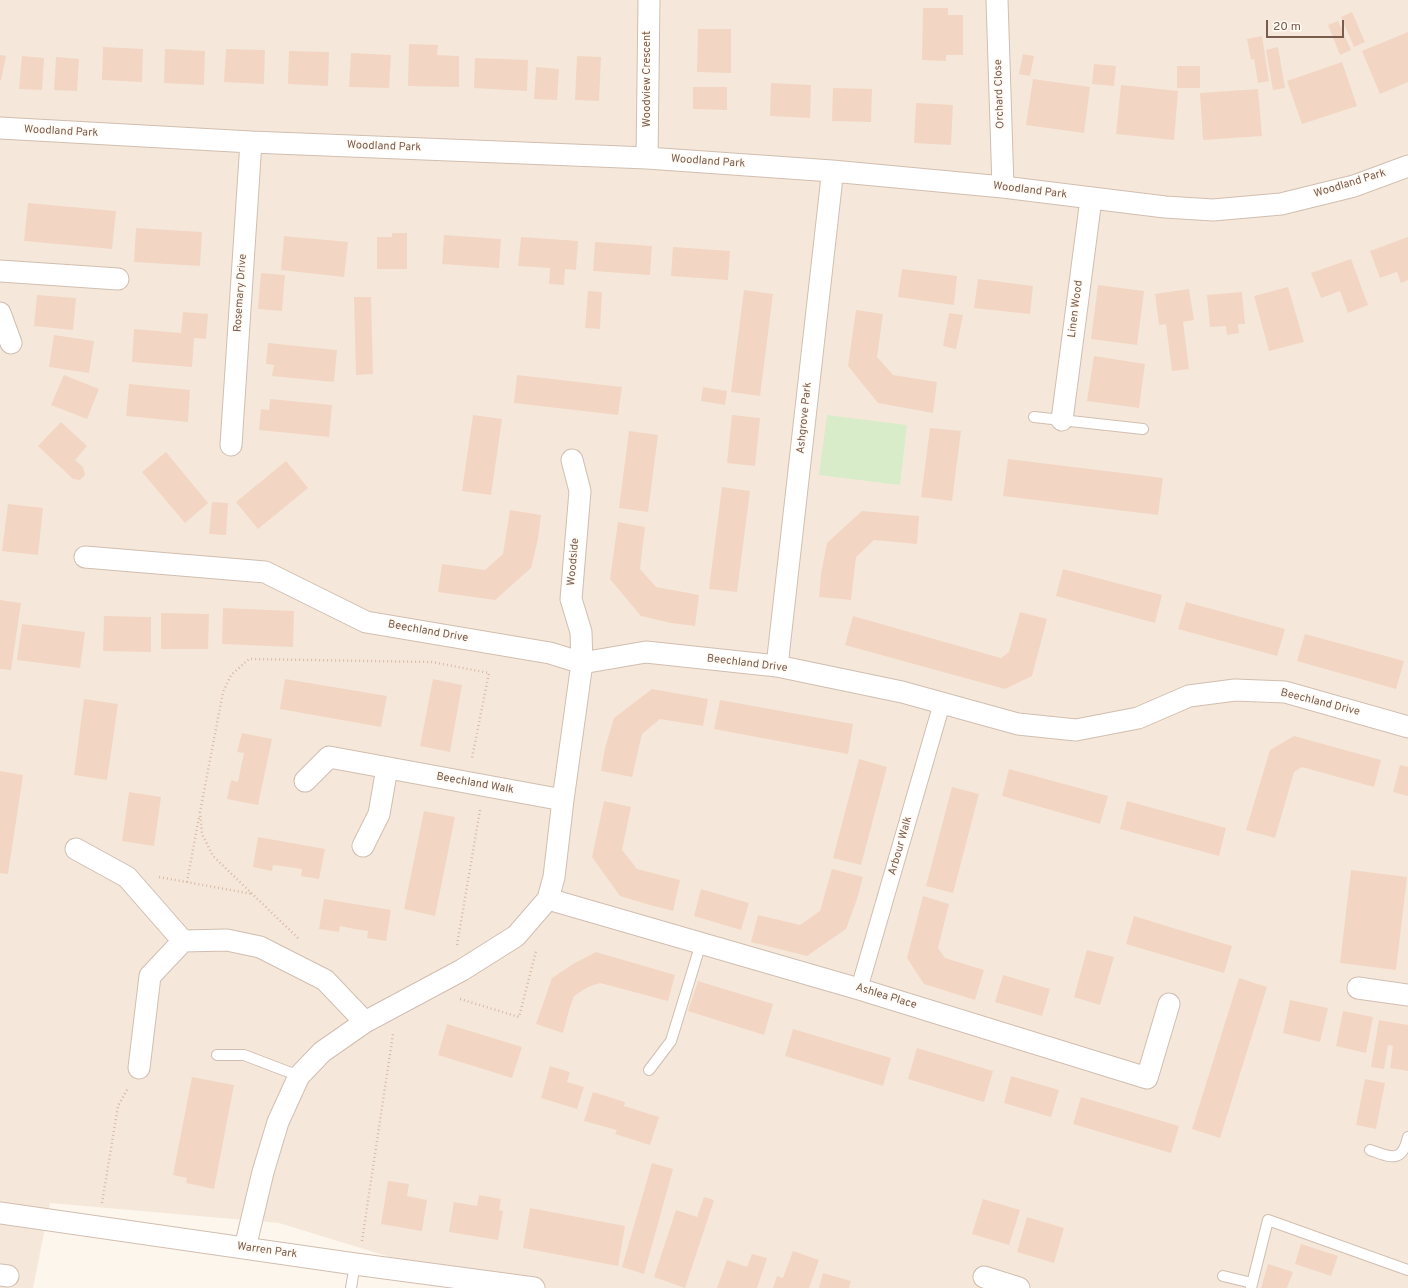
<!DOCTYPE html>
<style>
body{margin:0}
#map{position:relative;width:1408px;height:1288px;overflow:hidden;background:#fdf6ec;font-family:Overpass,sans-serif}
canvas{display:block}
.scale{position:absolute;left:1266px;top:20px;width:78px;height:18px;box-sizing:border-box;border:2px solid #7a5c4d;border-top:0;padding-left:5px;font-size:12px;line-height:14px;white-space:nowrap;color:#7a5c4d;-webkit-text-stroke:3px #fffaf3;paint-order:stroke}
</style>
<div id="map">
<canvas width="1408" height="1288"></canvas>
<div class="scale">20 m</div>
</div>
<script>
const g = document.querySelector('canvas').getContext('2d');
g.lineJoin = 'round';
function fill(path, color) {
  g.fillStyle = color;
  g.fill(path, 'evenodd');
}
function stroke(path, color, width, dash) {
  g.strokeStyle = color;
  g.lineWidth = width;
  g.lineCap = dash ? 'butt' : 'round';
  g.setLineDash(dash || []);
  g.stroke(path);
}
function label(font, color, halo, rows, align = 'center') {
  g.font = font + ' Overpass,sans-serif';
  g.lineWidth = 3;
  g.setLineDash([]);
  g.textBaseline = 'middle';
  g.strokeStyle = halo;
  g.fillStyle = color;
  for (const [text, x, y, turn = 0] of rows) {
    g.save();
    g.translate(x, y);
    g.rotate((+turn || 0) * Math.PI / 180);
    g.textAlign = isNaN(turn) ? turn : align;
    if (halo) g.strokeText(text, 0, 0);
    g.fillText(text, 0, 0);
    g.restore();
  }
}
fill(new Path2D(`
 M0,0H1408V1288H491L279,1223L50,1203L33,1288H0Z`), '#f5e8da');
fill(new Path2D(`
 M827,415L907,425L900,485L819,475Z`), '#d8ecc9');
fill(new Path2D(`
 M923,8H948V15H963V55H946V61L922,60Z
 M1352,12L1365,42L1354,47L1341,17Z
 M1338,21L1351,50L1340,55L1328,25Z
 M698,29H731V73L697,72Z
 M1408,32V82L1380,94L1362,51Z
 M1262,36L1269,81L1258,83L1254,59L1251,60L1247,39Z
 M409,44L438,45L437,55L459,56V87L408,86Z
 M103,47L143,49L142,82L102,80Z
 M1278,47L1285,88L1273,90L1266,50Z
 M165,49L205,51L204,85L164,83Z
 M226,49L265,50L264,84L224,82Z
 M289,51L329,52L328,86L288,84Z
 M351,53L391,55L389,88L349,87Z
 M1023,54L1034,56L1030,76L1019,74Z
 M0,55L6,56L1,80H0Z
 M22,56L44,58L42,90L19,89Z
 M577,56L601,57L599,101L575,100Z
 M56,57L79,59L77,91L54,90Z
 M475,58L528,60L527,91L474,88Z
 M1342,62L1357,106L1302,124L1287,81Z
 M1094,64L1116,66L1114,86L1092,84Z
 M1177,66H1200V88H1177Z
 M536,67L559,69L557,100L534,99Z
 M1033,79L1090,87L1084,133L1026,125Z
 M771,83L811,85L810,118L770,116Z
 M1121,85L1178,91L1174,140L1116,134Z
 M693,87H727V110L693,109Z
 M833,88L872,89L871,122L832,121Z
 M1258,89L1262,136L1203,140L1200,93Z
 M916,103L953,105L951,145L914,143Z
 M28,203L116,211L112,249L24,241Z
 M136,228L202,232L200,266L134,262Z
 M392,233H407V269H377V237H392Z
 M444,235L501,239L499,268L442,264Z
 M284,236L348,242L344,277L281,270Z
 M521,237L578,241L576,270L565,269L564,285L549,284L550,268L518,266Z
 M1408,237V280L1401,283L1397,272L1380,278L1370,251Z
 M595,242L652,246L650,275L593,271Z
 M673,247L730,251L728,280L671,276Z
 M1351,259L1368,305L1348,313L1340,291L1321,298L1311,273Z
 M902,269L957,276L954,305L898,297Z
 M261,273L285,275L282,311L258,309Z
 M978,279L1033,286L1030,314L974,308Z
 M1098,285L1144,291L1137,345L1091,339Z
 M1288,287L1304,342L1269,351L1254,296Z
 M1189,289L1194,320L1183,322L1189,369L1172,371L1166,324L1159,325L1155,294Z
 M744,290L773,294L760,396L731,392Z
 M588,291L602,292L600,329L585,328Z
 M1242,292L1245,324H1238L1239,333L1227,335L1226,326L1210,327L1207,295Z
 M37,295L76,298L73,330L34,326Z
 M354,297H371L373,374L356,375Z
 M856,310L883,314L877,357L893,375L937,382L933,413L878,403L848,366Z
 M183,312L208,314L206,339L194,338L192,367L132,362L134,329L181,333Z
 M949,313L963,315L956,349L943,346Z
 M54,335L94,341L89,373L49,367Z
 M268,343L337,350L334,382L272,376L274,365L266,364Z
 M1094,356L1145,364L1139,408L1087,401Z
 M64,375L99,389L87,419L51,405Z
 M517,375L622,387L618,415L514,403Z
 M129,384L190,390L188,422L126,416Z
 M703,387L727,391L725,405L701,401Z
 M270,399L332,405L329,437L259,430L261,409L269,410Z
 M473,415L502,419L491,495L462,491Z
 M732,415L760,418L755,466L727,463Z
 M61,422L87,446L75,460L83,467L85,475L80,480L73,479L38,446Z
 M930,428L961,431L952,501L921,497Z
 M629,431L658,435L648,512L619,508Z
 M166,452L208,503L185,523L142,472Z
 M1008,459L1163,478L1158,515L1003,496Z
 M286,461L308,488L258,529L236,502Z
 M722,487L750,491L737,592L709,589Z
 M212,502L228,503L226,535L209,534Z
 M8,504L43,508L38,555L2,551Z
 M510,510L541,515L538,539L531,568L495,600L438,592L442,564L485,570L503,554Z
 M862,511L919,516L917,544L874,540L856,557L851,600L819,597L821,574L827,543Z
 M618,522L645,527L640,569L656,587L699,595L695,626L671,623L641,616L610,579Z
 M1063,569L1162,595L1155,623L1056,596Z
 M0,600L21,603L11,670L0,669Z
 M1186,602L1285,629L1277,656L1178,629Z
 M223,608L294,611L293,647L222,644Z
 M1020,612L1047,619L1032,676L1005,689L845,645L853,616L1001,658L1009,652Z
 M161,613L209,614L208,649H161Z
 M104,616L151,617V652L103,651Z
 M22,624L85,632L80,668L17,660Z
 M1305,634L1404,661L1396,689L1297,661Z
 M285,679L387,696L381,727L280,709Z
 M433,679L462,685L450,752L420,746Z
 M652,689L708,699L703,726L660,719L642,734L632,777L601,771L605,748L614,718Z
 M84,699L118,704L107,780L74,775Z
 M720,700L853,724L848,754L714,729Z
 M242,733L272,739L258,805L227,799L231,780L238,782L241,767L244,753L237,752Z
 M1294,736L1381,760L1374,787L1302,767L1294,772L1275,838L1246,830L1270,750Z
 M859,759L887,767L861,865L833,858Z
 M1400,765L1408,767V796L1393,792Z
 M1009,769L1108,796L1100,824L1002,796Z
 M0,771L23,775L8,874L0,873Z
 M952,787L979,794L953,893L926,886Z
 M129,792L161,797L154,846L122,841Z
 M604,801L631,807L622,850L637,869L680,880L673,911L650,905L620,896L592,857Z
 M1127,801L1226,828L1219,856L1120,829Z
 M424,811L455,817L435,916L404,909Z
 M258,837L325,849L319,879L301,876L302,869L273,865L272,871L253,867Z
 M832,869L863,877L857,899L846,929L807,956L751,942L758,915L800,925L820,911Z
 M1351,870L1407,877L1396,970L1340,963Z
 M701,889L749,903L741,930L694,916Z
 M923,896L949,904L938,948L945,958L984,970L975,1000L924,984L907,958Z
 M324,899L391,910L386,941L367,938L368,931L354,929L340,926L339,932L319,929Z
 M1134,916L1232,946L1224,973L1126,944Z
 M1087,950L1114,957L1100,1005L1074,997Z
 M596,952L675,975L668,1001L600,983L588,987L574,996L569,1010L563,1033L536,1024L552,978L573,964Z
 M1003,975L1050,989L1042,1016L995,1002Z
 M1239,978L1267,987L1220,1138L1192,1129Z
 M698,981L773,1004L764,1035L688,1011Z
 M1290,1000L1328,1008L1320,1042L1283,1033Z
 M1343,1011L1373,1017L1366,1053L1336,1046Z
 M1379,1020L1408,1025V1071L1390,1068L1393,1046L1388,1045L1384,1069L1371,1067Z
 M447,1024L522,1047L512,1078L438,1055Z
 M793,1029L891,1058L883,1086L785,1056Z
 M917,1048L993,1071L984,1102L908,1079Z
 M550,1066L570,1072L567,1082L584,1087L577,1109L541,1098Z
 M1011,1076L1059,1090L1051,1117L1004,1103Z
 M192,1077L234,1085L214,1189L186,1183L187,1178L173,1175Z
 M1365,1079L1385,1083L1376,1129L1356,1125Z
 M593,1092L625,1102L624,1106L659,1117L650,1145L615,1134L617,1130L584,1121Z
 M1081,1097L1179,1126L1171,1153L1073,1124Z
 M652,1163L673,1169L644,1274L622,1267Z
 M388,1181L409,1184L407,1196L427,1200L422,1231L381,1224Z
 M479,1195L501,1199L499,1210L503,1211L498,1240L449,1232L454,1202L477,1206Z
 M704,1197L714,1200L685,1288L654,1277L676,1210L697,1217Z
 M983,1199L1020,1210L1009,1245L972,1234Z
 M530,1208L625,1226L618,1266L523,1248Z
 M1027,1217L1064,1228L1054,1263L1017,1252Z
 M1301,1244L1338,1256L1331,1276L1295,1264Z
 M793,1251L819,1260L809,1288H773L777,1276L783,1278Z
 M752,1254L767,1258L757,1288H717L727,1260L747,1267Z
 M1268,1264L1293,1272L1287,1288H1261Z
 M823,1273L851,1281L849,1288H819Z`), '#f3d5c3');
const service = new Path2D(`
 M1034,417L1143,429
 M217,1055H244L299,1076
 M649,1070L671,1041L701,943
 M1370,1150C1390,1157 1402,1164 1408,1137
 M1223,1276L1252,1283
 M351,1288L355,1264
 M1251,1288L1268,1220L1408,1270`);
const pedestrian = new Path2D(`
 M859,989L942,703`);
const minor = new Path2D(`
 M997,0L1003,187
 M0,128L251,142L647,158L832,171L1003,187L1165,207L1213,210L1281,204L1354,186L1408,166
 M647,158L649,0
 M0,271L118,279
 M0,313L11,343
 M1062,420L1091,199
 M231,445L251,142
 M85,557L265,572L366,622L550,653L582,663L646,652L777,666L902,692L1018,724L1076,730L1138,718L1189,696L1235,690L1285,692L1408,727
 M777,666L831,186L832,171
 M305,781L329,757L563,800
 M363,846L379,814L387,768
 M76,849L127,877L183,941
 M548,899L859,989L1147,1078L1169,1004
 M1358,988L1408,995
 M139,1068L150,976L183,941L227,940L260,947L325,980L365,1022
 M0,1213L355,1264L534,1288
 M245,1248L263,1172L278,1122L299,1076L322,1052L365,1022L462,970L516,936L548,899L554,877L563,800L582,663L581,632L571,599L580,491L572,460
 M0,1275L8,1276
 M984,1277L1019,1288`);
stroke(service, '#d1beb0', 12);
stroke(pedestrian, '#d1beb0', 18);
stroke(minor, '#d1beb0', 23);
stroke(new Path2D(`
 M159,877L252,894
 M187,882L199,817
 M298,938L213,856L202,834L200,812L223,692L231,675L249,659L432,662L489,673L472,758
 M457,945L480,810
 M460,999L519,1017L536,951
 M102,1203L118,1106L128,1088
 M362,1241L393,1034`), '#d9b8a5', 2.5, [1, 3]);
stroke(service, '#fff', 10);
stroke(pedestrian, '#fff', 16);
stroke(minor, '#fff', 21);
label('11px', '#7a5c4d', '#fffaf3', [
 ["Woodview Crescent",648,79,-90],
 ["Orchard Close",1000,94,-92],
 ["Woodland Park",61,132,3],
 ["Woodland Park",384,147,2],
 ["Woodland Park",708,162,4],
 ["Woodland Park",1350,184,-17],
 ["Woodland Park",1030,191,7],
 ["Rosemary Drive",241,293,-86],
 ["Linen Wood",1076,309,-83],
 ["Ashgrove Park",805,418,-84],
 ["Woodside",574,562,-85],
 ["Beechland Drive",428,632,10],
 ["Beechland Drive",747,664,7],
 ["Beechland Drive",1320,703,14],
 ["Beechland Walk",475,784,10],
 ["Arbour Walk",901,846,-74],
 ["Ashlea Place",886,997,17],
 ["Warren Park",267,1251,8]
]);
</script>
